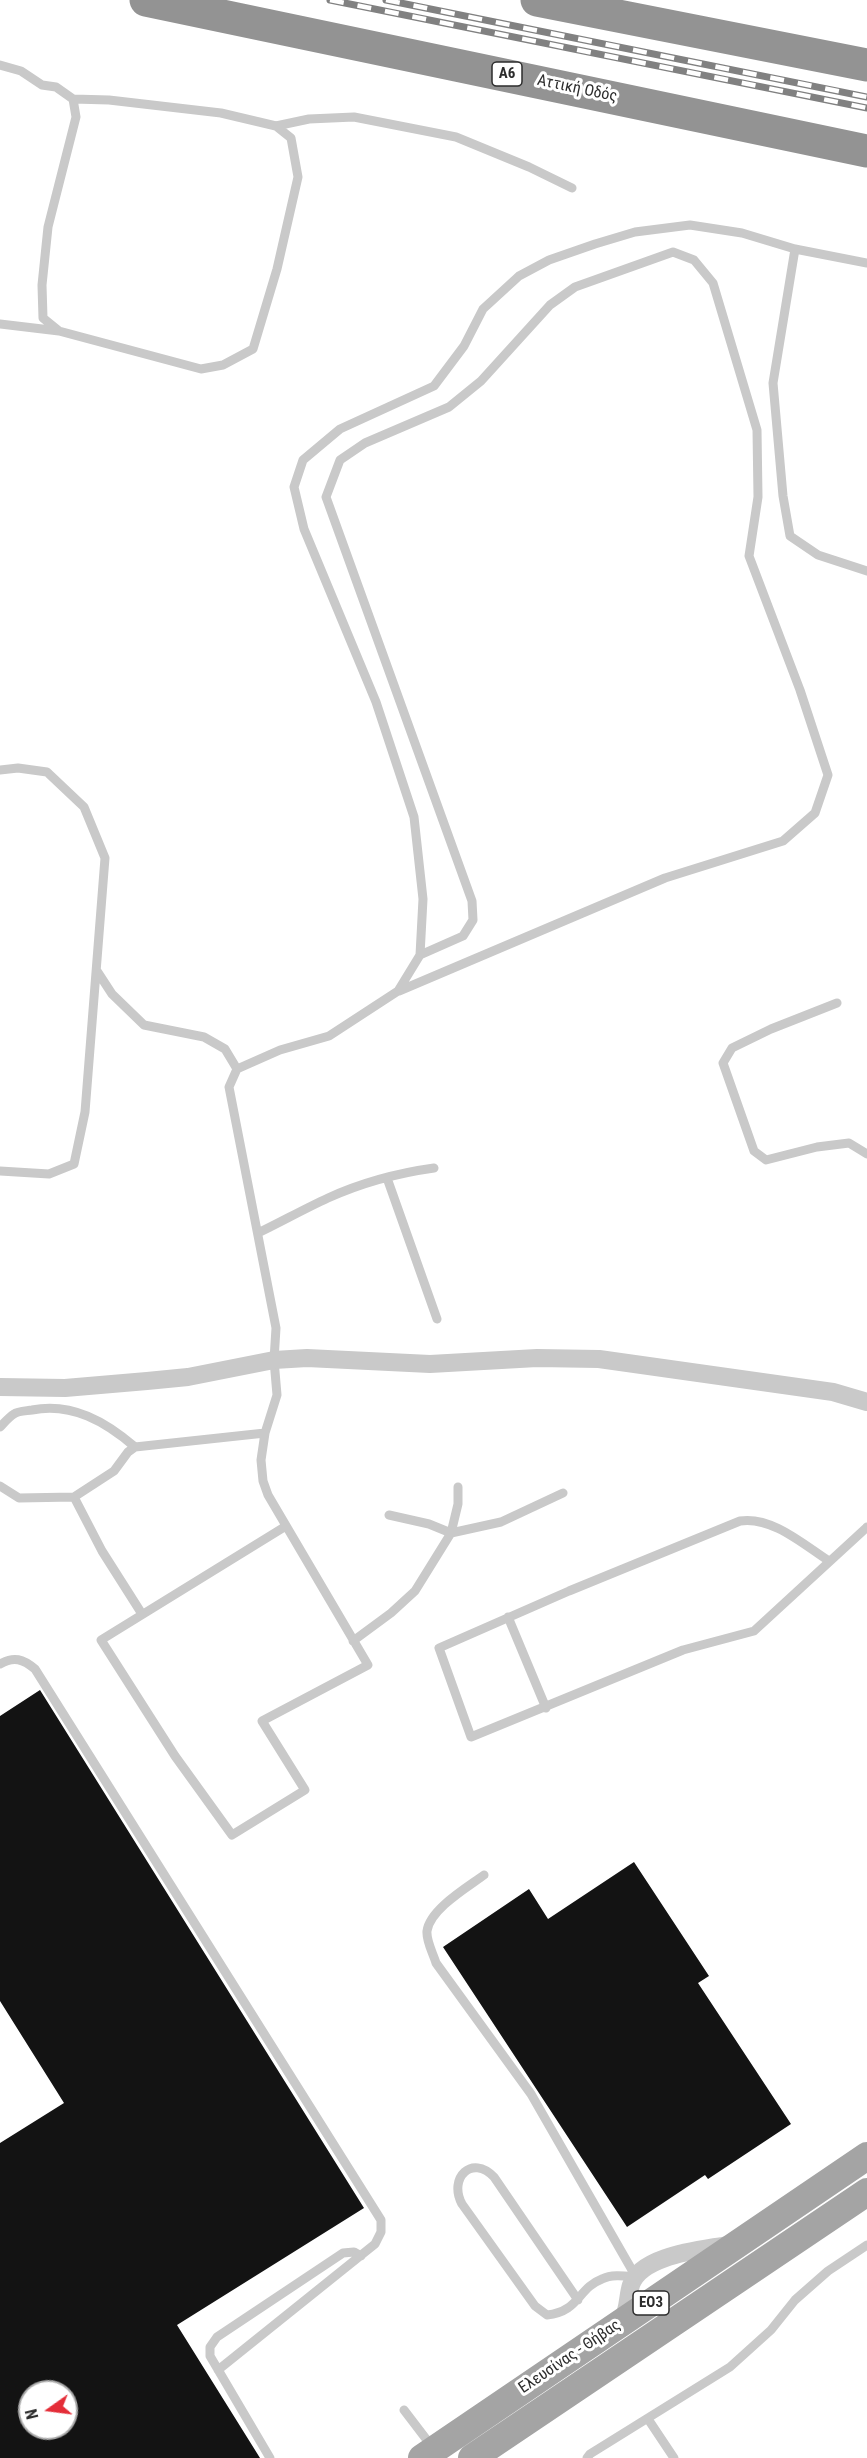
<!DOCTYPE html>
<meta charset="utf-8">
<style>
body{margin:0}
#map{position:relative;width:867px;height:2458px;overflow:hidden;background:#fff;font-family:"Roboto Condensed",sans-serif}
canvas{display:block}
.north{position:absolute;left:18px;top:2380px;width:60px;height:60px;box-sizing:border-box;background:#fff;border:2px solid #ababab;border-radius:50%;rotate:256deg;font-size:16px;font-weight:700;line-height:24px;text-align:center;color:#2c2c2c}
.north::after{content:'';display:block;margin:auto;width:21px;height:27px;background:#e42d38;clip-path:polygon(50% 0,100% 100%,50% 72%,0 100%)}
</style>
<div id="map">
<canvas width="867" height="2458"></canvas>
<div class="north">N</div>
</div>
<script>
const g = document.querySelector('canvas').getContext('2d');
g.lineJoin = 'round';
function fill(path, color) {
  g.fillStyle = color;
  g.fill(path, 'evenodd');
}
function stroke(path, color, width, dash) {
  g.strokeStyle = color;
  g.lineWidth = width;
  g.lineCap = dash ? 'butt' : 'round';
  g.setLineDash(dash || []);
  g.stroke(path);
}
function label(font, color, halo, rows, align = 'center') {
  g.font = font + ' "Roboto Condensed",sans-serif';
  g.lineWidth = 6;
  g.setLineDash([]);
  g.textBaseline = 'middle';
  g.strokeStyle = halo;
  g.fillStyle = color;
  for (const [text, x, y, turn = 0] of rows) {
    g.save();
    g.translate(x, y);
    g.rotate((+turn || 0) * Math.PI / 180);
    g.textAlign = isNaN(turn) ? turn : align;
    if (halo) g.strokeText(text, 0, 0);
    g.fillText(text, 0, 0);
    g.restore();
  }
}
fill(new Path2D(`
 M40,1690L364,2208L177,2325L260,2458H0V2143L64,2103L0,2001V1716ZM30,2392H66V2428H30Z
 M634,1862L709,1976L698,1983L791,2124L708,2179L705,2175L627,2227L443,1947L529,1889L548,1919Z`), '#131313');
stroke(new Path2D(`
 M0,65L21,71L42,85L56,87L73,99L76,117L48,227L42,285L43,318L59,331
 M276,126L309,119L354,117L456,137L529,167L572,188
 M795,249L773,383L783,496L790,536L818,555L867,571
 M0,324L59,331L201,369L223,365L253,349L277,269L298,177L291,138L276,126L221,113L109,100L73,99
 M0,770L18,768L47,772L84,807L105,858L85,1112L74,1164L49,1174L0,1171
 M97,971L112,994L144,1025L204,1037L225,1049L237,1069
 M399,991L665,878L783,841L815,813L828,775L800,690L749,556L758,497L757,430L713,283L694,260L673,252L575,287L550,305L481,381L449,407L365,443L340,460L326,497L472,901L473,920L463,936L420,955
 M837,1003L771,1029L732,1048L723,1063L754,1151L766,1160L817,1147L849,1143L867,1154
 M387,1178L437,1319
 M258,1233C281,1222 304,1209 328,1198C361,1183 398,1173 434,1168
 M0,1427C4,1423 9,1417 14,1414C18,1411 26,1411 32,1410C72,1402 106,1422 135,1447
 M0,1486L19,1498L74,1497L114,1471L128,1452L135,1447L265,1433
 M74,1497L102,1551L142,1614
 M389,1515L429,1524L451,1533L501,1522L563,1493
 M286,1526L101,1640L175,1756L232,1835L305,1790L262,1721L368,1665L268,1495L263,1481L261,1460L265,1433L277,1395L274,1360L276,1328L229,1087L237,1069L280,1050L329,1036L398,991L420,955L423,899L414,817L376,702L304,529L294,487L303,460L340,429L434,386L464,346L483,309L519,276L549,260L595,244L635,232L690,225L742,233L795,249L867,263
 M829,1561C804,1545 772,1516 740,1521L569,1591L439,1648L471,1737L683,1650L754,1631L866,1528L867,1527
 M508,1617L546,1708
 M353,1641L391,1613L415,1591L451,1533L458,1504V1487
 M0,1664C14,1656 23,1659 35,1669L381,2220V2232L375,2244L218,2370
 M484,1875C468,1887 430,1909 427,1931C426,1941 433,1953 436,1963L531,2094L636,2277
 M578,2300L494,2177C472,2154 448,2178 462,2204L535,2306L547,2315C579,2312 578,2288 602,2279C612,2274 625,2276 636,2277
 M404,2410L433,2448
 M648,2419L674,2458
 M270,2458L210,2356V2347L217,2337L343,2253L354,2252L361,2256
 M587,2458L590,2454L730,2367L771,2330L795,2300L828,2271L867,2245`), '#c9c9c9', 9);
stroke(new Path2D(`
 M0,1387L65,1388L147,1381L188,1377L274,1360L307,1358L430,1364L537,1358L599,1359L833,1392L867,1402
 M622,2321C629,2309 627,2298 631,2285C641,2255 701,2250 727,2245`), '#c9c9c9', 18);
stroke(new Path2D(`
 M422,2458L867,2156
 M472,2458L867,2192`), '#a4a4a4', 28);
stroke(new Path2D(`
 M146,0L867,151
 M537,0L867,65`), '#939393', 33);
const rail = new Path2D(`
 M330,0L867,108
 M386,0L867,97`);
stroke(rail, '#818181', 7);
stroke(rail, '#fff', 4.5, [14]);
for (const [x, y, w] of [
 [507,74,30],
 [651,2303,36]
]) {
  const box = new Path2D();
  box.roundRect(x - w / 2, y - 12, w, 24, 4.5);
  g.fillStyle = '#fff';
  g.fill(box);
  stroke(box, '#2c2c2c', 1.5);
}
label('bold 15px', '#2c2c2c', null, [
 ["Α6",507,74],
 ["ΕΟ3",651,2303]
]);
label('16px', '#2c2c2c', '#fff', [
 ["Αττική Οδός",577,89,12],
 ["Ελευσίνας - Θήβας",570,2357,-34]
]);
</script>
